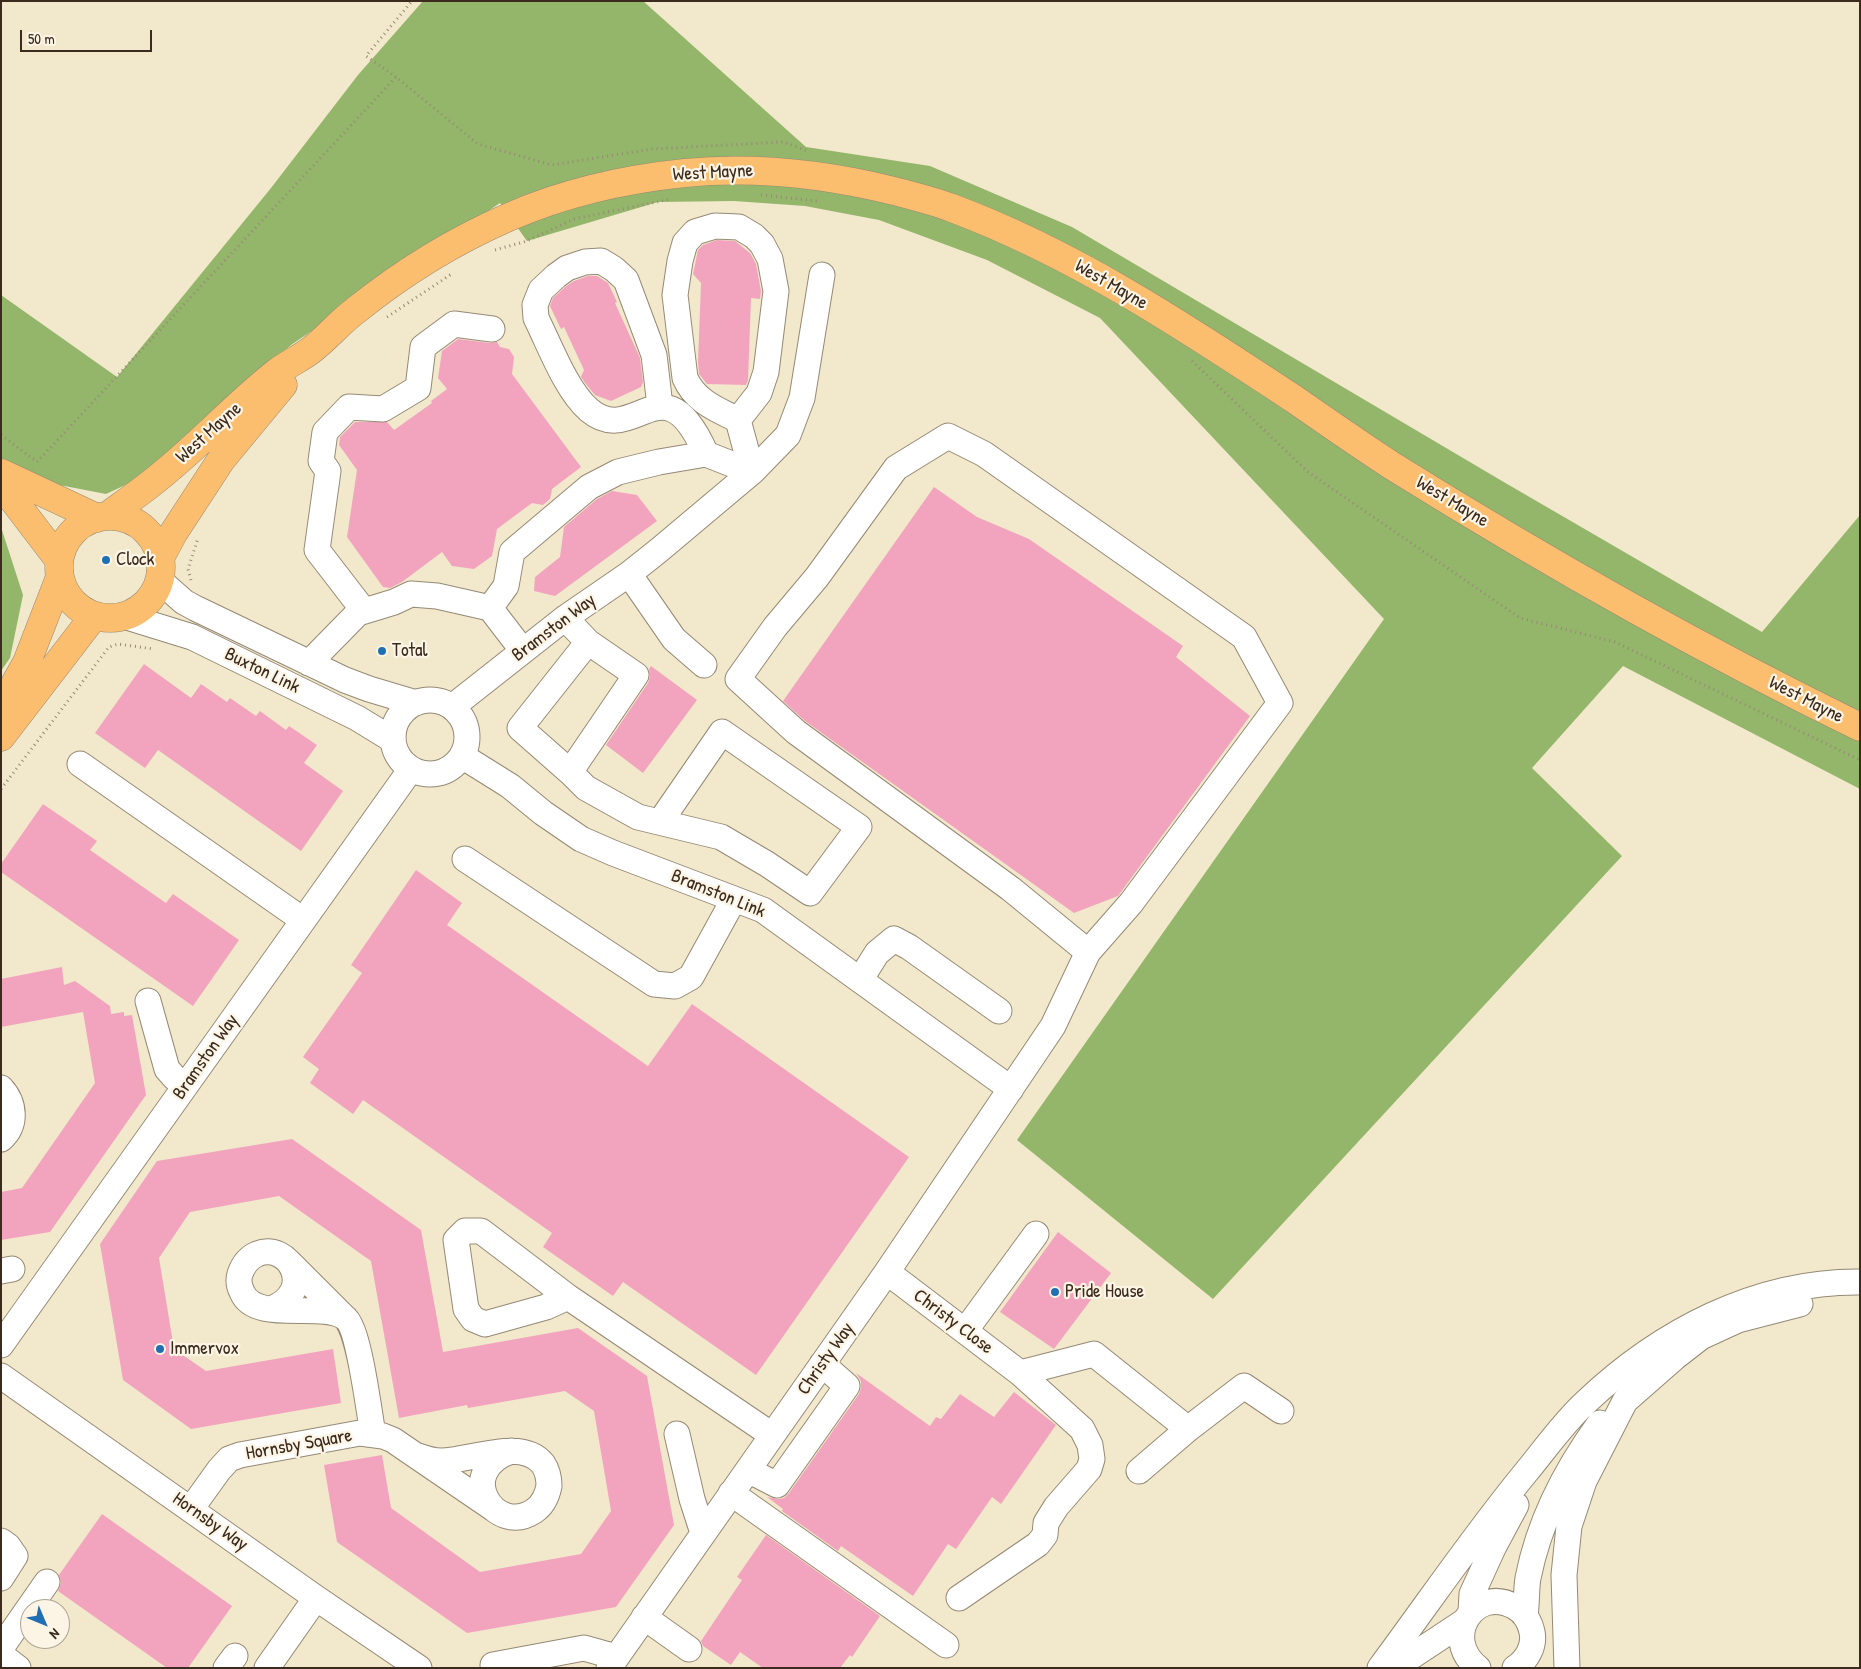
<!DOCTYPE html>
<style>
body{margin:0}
#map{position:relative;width:1861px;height:1669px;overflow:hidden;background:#f2e8cc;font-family:"Patrick Hand",sans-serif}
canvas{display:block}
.frame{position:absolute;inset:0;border:2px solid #3b2a1e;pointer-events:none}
.north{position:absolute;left:20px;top:1599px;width:50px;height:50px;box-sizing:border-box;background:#fcf5e5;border:1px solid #afa495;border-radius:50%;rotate:135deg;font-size:14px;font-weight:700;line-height:20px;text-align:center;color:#3b2a1e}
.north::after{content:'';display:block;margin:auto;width:18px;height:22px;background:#1f6fb2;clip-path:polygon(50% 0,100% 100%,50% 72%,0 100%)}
.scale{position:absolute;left:20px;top:30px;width:132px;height:22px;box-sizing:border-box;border:2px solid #3b2a1e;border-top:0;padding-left:6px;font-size:15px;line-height:18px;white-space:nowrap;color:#3b2a1e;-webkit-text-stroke:4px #fcf5e5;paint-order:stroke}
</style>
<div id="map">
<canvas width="1861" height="1669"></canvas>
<div class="frame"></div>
<div class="north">N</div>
<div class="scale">50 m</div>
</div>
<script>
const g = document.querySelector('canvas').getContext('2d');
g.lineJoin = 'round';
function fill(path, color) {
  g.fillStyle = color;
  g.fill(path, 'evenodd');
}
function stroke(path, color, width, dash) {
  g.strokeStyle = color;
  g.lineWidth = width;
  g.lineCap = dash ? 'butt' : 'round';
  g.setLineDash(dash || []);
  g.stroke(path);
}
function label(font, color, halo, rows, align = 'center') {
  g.font = font + ' "Patrick Hand",sans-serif';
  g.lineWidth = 4.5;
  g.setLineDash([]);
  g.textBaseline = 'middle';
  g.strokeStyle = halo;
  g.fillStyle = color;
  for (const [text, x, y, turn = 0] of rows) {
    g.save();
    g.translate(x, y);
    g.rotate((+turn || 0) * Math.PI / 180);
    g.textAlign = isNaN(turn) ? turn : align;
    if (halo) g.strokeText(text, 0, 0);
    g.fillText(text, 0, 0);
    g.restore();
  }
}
fill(new Path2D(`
 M423,1H643L806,147L930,166L1072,227L1502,481L1762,632L1860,515V789L1623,666L1532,768L1622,856L1213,1299L1017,1140L1384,619L1100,318L987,260L879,220L805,206L734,201L658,202L527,241L500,203L291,345L149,474L106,494L23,478L1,511V295L117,377L271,188L358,75Z
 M1,527L23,595L10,658L1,671Z`), '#94b66a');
fill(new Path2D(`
 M717,240L735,241L750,253L756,264L761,291L760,299L751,298L748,380L746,385L707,384L699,374L698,362L701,283L693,274L698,250L703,245Z
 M588,276H597L608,283L617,302L615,303L640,358L643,382L641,387L611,401L595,395L585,383L581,377L584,370L564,327L561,329L550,306L553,298L565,287L574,281Z
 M458,339L490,343L497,342L500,347L509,349L514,357L512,374L581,467L552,489L550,499L543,505L532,503L497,529L492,556L474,569L452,566L442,552L402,582L390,588L383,587L347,537L357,470L339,445L340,437L355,422H387L394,430L432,403L431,401L447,389L438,378L442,351Z
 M934,487L977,517L1029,539L1183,646L1176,657L1250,716L1118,896L1074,913L805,721L783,701Z
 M612,491L637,495L657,521L555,596L534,591L535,577L560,557L564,527L597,499Z
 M144,664L191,698L201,684L227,702L230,698L256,716L260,711L286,730L289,726L317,745L304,763L343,791L301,851L158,750L145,768L95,733Z
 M651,666L697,700L643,773L606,745L648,683L650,676L649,669Z
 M43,804L97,841L90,850L166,903L173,894L239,940L193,1006L1,872V864Z
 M416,870L462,903L447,925L648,1066L692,1004L909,1157L756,1375L623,1282L613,1296L543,1247L552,1233L363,1100L353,1114L310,1083L319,1069L303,1057L362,973L351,965Z
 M62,967L64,985L75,981L110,1006L111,1014L124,1012V1016L132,1015L146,1095L50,1232L1,1240V1192L22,1188L95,1083L83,1012L1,1027V979Z
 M292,1139L421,1230L443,1352L578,1328L647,1376L674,1525L616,1607L467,1633L337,1542L324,1465L382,1455L391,1508L480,1572L581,1554L611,1511L594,1411L565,1391L468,1408L467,1405L399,1418L371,1261L279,1196L190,1212L159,1258L174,1349L206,1371L333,1349L341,1403L191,1429L123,1380L100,1244L157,1161Z
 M1058,1232L1111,1273L1054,1349L1000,1312Z
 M856,1373L930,1426L936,1417L941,1419L960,1394L994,1417L1014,1392L1056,1425L1001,1504L992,1497L956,1549L948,1544L913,1596L841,1546L838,1551L782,1511L783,1509L767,1497L777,1499L784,1498L789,1493L859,1394L861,1388V1381Z
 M102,1514L232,1606L188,1668H167L58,1591L61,1583L59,1575Z
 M766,1535L880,1616L852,1657L850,1655L840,1668H763L740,1652L731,1665L703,1646L701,1641L742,1580L737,1577Z`), '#f2a4be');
const minor = new Path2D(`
 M660,406L654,355L626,280L614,269L601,261L585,262L567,268L556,276L541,290L535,305L536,318C550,346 566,390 589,410C635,449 663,356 706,454
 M629,574L674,639L704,665
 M159,580L184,602L195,608L345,680L369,689L416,703
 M364,611L317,550L328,471L321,461L325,432L349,407L383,409L418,388L423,347L454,324L492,329
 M124,616L192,637L357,718L393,740
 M565,618L588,642L636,675L570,772L520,728L588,642
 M523,651L490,608L506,586L512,552L589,487L618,472L659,462L706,454L752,472L788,435L802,398L822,275
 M309,663L358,613L394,602L411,594L437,596L490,608
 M393 737a37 37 0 1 1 74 0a37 37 0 1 1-74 0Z
 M452,707L565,618L629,574L658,551L752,472L738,420C716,409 695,401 685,378L675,295L680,261L685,243L695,232L715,226L739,227L754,236L762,244L770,259L776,291L766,372L759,393L738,420
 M462,756L510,786L543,813L581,839L613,853L763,910L1011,1089
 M80,764L303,920
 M570,772L586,788L638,817L721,837L767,864L810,893L859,827L722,732L660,822
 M465,859L654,984L675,986L691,977L734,899
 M860,980L877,953L894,939L909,947L999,1011
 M148,1001L167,1069L174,1077L185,1086
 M1,1088C15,1103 17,1125 1,1139
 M288,1261L344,1317
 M1,1271L12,1269
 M887,1272L1020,1373L1082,1429L1090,1445L1092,1459L1089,1469L1056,1507L1046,1523L1045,1535L1038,1544L959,1598
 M568,1297L481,1231H465L456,1240L466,1309L473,1319L485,1324L546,1307L568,1297L772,1435
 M271,1309C317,1291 289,1241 257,1254C248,1258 243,1265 240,1274C238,1280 239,1286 242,1292C255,1324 321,1301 344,1317C359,1326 369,1413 373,1434
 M965,1331L1036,1234
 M1,1345L411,769
 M1020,1373L1094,1354L1188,1429
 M1,1376L316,1598L419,1668
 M677,1434L692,1499L703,1533
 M418,1456C426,1459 433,1461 441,1461C470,1461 522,1437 543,1464C547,1470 549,1478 549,1486C547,1496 543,1505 534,1511C495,1537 453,1472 511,1451
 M748,1470L777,1485L847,1386L822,1364
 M1139,1471L1188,1429L1244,1386L1281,1411
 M731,1493L946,1645
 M191,1509L219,1470L229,1459L240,1455L360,1433L383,1436L393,1440L494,1509
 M1,1541L8,1546L15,1556L1,1578
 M1471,1612L1472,1594L1494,1546L1516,1505
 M1525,1616C1527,1603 1526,1590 1528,1578C1539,1522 1567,1468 1600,1423
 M644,1617L689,1649
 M1,1648L47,1582
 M1,1655L18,1668
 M493,1665L584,1648L616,1657
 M226,1668L235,1656
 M267,1668L316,1598
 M609,1668L887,1272L1053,1026L1088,952L1131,903L1280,703L1244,637L984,454L948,436L896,468L817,577L775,627L738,679L796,732L1011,889L1088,952
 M1380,1668C1429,1602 1475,1534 1527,1471C1546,1448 1564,1422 1586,1402C1660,1332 1756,1281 1860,1282
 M1394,1668L1465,1621
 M1478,1668C1440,1638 1475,1584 1515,1607C1524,1612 1530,1622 1532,1632C1535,1646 1527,1660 1515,1668
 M1567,1668L1564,1575L1569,1526L1584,1481L1625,1401L1674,1358L1701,1337L1738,1320L1800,1304`);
const major = new Path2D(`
 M1,473L97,518
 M1,484L59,560
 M107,516C129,500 151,485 171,467C207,437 239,402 276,373C286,365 299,359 310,351C326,339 339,323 355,311C402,273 454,241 509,217C564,193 625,179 685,173C756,166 825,174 894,191C913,196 933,201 952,208C1075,254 1185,327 1294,399C1327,422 1360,445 1394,467C1545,561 1700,649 1860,727
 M59 567a51 51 0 1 1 102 0a51 51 0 1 1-102 0Z
 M160,558L174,532L221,460L283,385
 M1,709L27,662L60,577
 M1,737L94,616`);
stroke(minor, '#968975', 27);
stroke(major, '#968975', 29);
stroke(new Path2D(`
 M396,77L366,56L412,1
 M761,195L817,201
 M495,250L527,241L574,219L671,199
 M387,317L453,273
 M1192,361L1308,472L1520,618L1615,642L1860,760
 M1,435L37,462L396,77L478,144L552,165L652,149L783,142L808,151
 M191,580L188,569L198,538
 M1,789L109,647L118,644L154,649`), '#968975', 3, [1, 4]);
stroke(minor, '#fff', 25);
stroke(major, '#fbbd6e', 28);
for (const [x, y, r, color] of [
 [106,560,5,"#1f6fb2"],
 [382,651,5,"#1f6fb2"],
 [1055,1292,5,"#1f6fb2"],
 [160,1349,5,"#1f6fb2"]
]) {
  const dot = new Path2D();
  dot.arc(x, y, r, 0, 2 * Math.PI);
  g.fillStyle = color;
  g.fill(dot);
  stroke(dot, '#fcf5e5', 2);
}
label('19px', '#3b2a1e', '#fcf5e5', [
 ["West Mayne",713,173,-3],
 ["West Mayne",1111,285,30],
 ["West Mayne",209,433,-42],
 ["West Mayne",1452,502,31],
 ["Bramston Way",554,628,-37],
 ["Buxton Link",262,671,26],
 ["West Mayne",1806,700,27],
 ["Bramston Link",718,894,22],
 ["Bramston Way",206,1057,-55],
 ["Christy Close",953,1322,37],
 ["Christy Way",826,1359,-55],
 ["Hornsby Square",299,1445,-10],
 ["Hornsby Way",210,1522,35]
]);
label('19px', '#3b2a1e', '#fcf5e5', [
 ["Clock",116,560],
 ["Total",392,651],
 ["Pride House",1065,1292],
 ["Immervox",170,1349]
], 'left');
</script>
